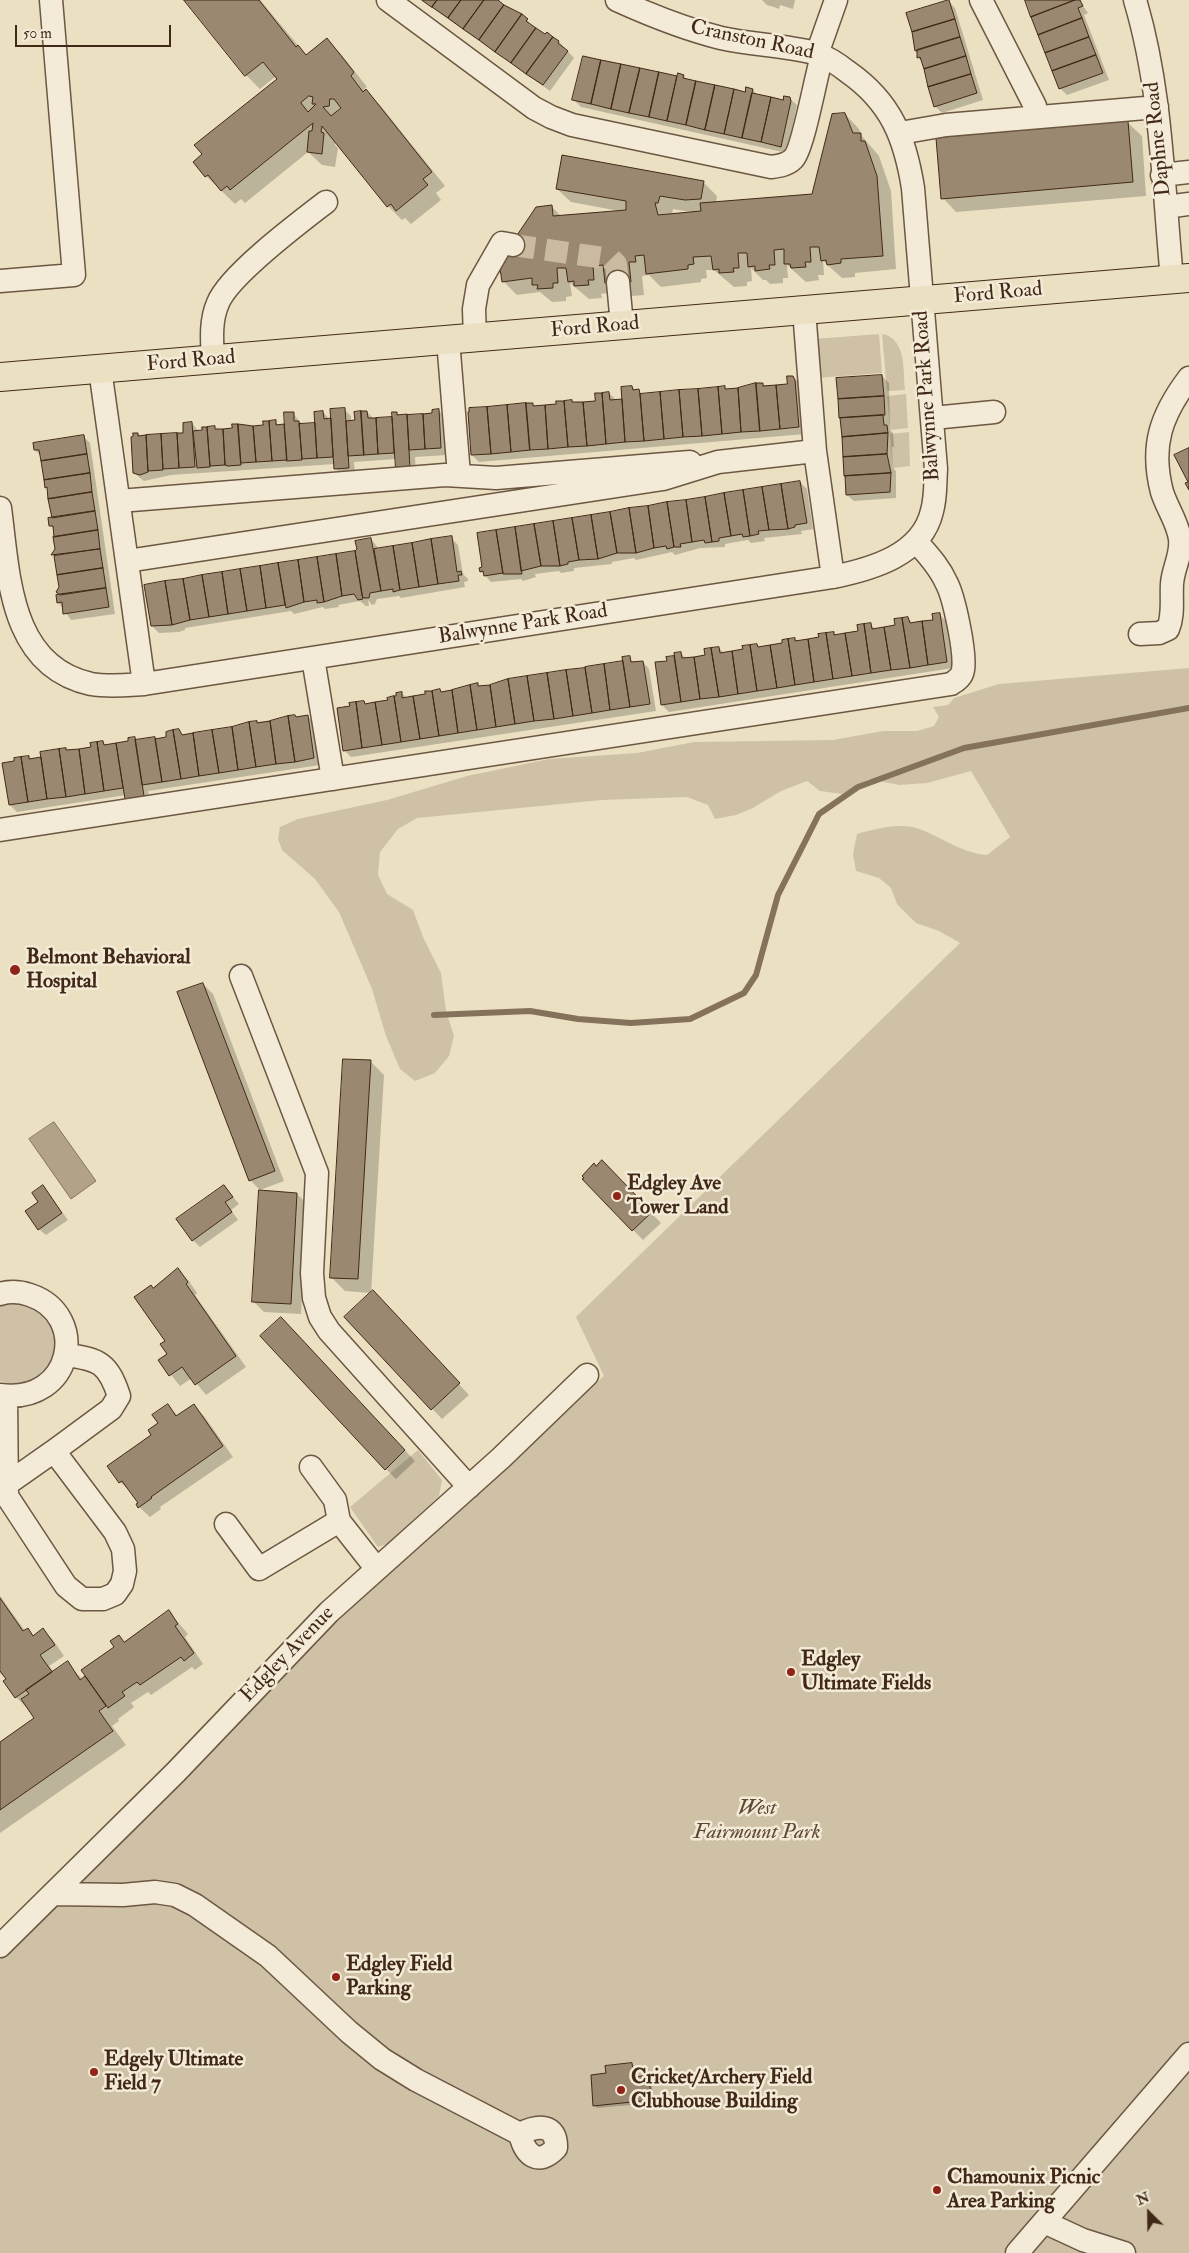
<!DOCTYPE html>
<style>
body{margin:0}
#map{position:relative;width:1189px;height:2253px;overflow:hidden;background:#ece0c2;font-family:"IM FELL Double Pica",serif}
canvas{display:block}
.north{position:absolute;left:1124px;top:2188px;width:50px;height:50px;-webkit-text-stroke:4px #f3ebd7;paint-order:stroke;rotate:337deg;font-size:14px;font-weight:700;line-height:20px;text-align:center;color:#422917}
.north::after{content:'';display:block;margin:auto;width:18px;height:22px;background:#422917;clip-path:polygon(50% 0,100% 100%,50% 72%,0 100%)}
.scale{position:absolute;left:15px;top:25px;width:156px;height:22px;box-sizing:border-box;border:2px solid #422917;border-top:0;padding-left:6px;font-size:15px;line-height:18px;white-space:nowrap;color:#422917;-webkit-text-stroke:4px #f3ebd7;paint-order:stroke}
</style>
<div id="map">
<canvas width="1189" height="2253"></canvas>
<div class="north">N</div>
<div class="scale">50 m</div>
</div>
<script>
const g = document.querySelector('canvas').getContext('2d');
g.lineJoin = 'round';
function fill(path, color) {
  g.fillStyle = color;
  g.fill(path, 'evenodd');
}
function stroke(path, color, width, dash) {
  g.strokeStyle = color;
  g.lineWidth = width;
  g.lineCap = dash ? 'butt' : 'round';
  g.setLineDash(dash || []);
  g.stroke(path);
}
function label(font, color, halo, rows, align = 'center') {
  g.font = font + ' "IM FELL Double Pica",serif';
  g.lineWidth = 5;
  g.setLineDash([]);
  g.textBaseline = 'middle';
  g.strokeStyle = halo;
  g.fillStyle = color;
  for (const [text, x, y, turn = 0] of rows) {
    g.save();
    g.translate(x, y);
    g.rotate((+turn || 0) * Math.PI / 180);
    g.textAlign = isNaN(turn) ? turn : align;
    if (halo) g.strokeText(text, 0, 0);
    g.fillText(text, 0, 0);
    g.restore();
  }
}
fill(new Path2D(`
 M879,334L882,373L816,378L814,339Z
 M882,334C907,338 903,372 905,390L887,391Z
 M906,394L908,428L890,430L887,396Z
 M909,432L910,466L893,468L890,434Z
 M1189,668V2253H0V1959L302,1655L408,1554L604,1376L576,1317L960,943L939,931L916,923L897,904L891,888L879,878L856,871L853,854L857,834C875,829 901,822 919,829C942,837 961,853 987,855L1010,837L971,771L927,783L899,785L869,779L842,794L820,791L807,781L781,791L753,808L736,815L715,819L708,805L687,797L602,800L417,818L398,829L380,852L378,875L387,894L413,910L423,937L441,973L446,1011L454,1036L449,1056L435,1073L415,1081L400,1069L386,1036L372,989L339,912L315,879L282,850L278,839L280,827L298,819L387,800L467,776L549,759L637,753L694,742L833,740L883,731H917L934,726L939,717L933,707L948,705L954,698L999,684Z
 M16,1302C85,1316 52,1401 0,1381V1306Z
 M418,1450L442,1480L439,1496L387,1544L378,1547L350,1507Z`), '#cfc1a5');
const water = new Path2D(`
 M54,1122L96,1181L71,1199L29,1139Z`);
fill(water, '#b2a288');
stroke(water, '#85725b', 1);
fill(new Path2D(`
 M185,0H260L307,56L327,40L341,54L367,87L364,89L380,105L445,186L436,193L441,200L411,224L405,218L402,220L388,206L336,140L335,145L338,148L335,167L322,165L308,152L245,203L241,199L235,204L206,176L195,162L278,79L275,77L260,89L246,75Z
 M421,0H497L514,13L527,20L533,27L545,36L547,34L559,42L574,58L550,91Z
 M762,0H795L793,9L780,5L779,9L774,7L767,5Z
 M1027,0H1079L1088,13L1084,15L1109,80L1067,95L1060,88Z
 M948,1L955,8L983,100L942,113L935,106L923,62L918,58L916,50Z
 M584,57L678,78L683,76L688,80L745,93L753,90L758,96L784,102L790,99L797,105L787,153L581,107L574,100Z
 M845,114L859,129L861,135L879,156L891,191L896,269L855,273V277L842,278L823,261L824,275H818L819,280L806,282L787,265L788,278H783V283L770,284L766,280H763L751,268L752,281L747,282V286L734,287L714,270H706L707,278L701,279V282L661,287L649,275L642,276L644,295L620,297L607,284V293L601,294L602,298L589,299L570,283L572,296L566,297V301L552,302L540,292L517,295L503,281L552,207L562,217L619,211L571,202L557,189L703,182L717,196L716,203L813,195ZM673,209L691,212L672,215Z
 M1128,123L1142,136L1146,196L956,212L943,198Z
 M882,376L889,383L890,430L893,433L894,447H892L893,468L896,471V498L854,501L847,495L837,379Z
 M793,377L800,384L805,434L479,462L472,455L532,404L535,407L558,405L571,401L574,404L597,402L609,393L616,400H623L632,387L643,395L724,388L727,390L763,384L766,387L788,385Z
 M344,409L351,416V422L356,421L367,412L374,419L393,418L397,413L400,416L434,414L438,410L445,417L447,455L415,457L416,474L396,459L354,462L355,474L342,475L335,468V464L171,475L144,481L134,473L138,434L141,437L185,434L192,423L199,432H203V428H214L217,430L234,429V426L245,425L248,428L265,426L275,421L279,426L286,425L293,413L302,425L317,424L323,412L330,420Z
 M83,436L90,443L115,614L71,620L58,602L62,596L56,556L53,553L56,549L55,530L51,526L53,519L49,490L46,487L41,456L35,450Z
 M800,482L807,489L813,529L801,531L802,534L764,538L765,541L751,543L748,540L725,544V547L700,548L675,555L672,552L636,560L634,558L612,562V564L574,568V571L561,573L559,571L535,574L536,577L523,581L521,579L491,582L481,571Z
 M451,538L458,545L463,574L468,579V581L464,582L465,587L401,598L399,596L377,599L375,604L372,605L368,600L369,606H366L360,601L338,605L339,607L325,609L323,607L294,614L291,611L185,628V630L179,632L159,633L152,626L146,586L355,552L371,539L379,549Z
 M939,614L946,621L953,668L669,712L662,705L656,663L668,662V659L676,658L681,653L686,659L706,656L719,648L724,653L744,650L757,645L760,648L784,644L795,639L797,642L820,638L834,633L836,636L859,632L870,624L876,630L897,626L908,618L913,624L935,621Z
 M629,658L635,663L643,662L649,669L656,711L351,757L344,750L364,702L366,705L389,701L401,693L407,698L477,685L480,687L503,684V681L625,662Z
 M307,716L314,723L320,765L148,791L150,802L133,805L126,795L17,812L10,805L28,757L31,760L42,758L65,749L68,751L92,748L103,742L106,746L130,742L134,738L137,741L168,738L179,731L184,736L244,727L249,723Z
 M203,984L213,994L284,1181L260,1190L250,1180Z
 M370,1061L384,1075L371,1293L345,1291L331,1277Z
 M602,1162L661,1223L643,1240L584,1180Z
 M224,1186L239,1204L231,1210L238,1220L200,1247L193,1240Z
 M43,1187L68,1220L46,1235L39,1229V1202Z
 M297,1194L307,1204L301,1314L264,1312L254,1302Z
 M178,1270L188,1280L197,1293L195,1295L246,1367L206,1395L192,1378L180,1386L160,1361L168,1355L154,1289Z
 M383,1302L469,1395L442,1419L346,1317Z
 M291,1329L415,1461L396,1479L386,1469Z
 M167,1405L178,1416L194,1406L204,1416L233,1457L160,1507L161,1509L150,1517L139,1507V1504L131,1492L120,1482L153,1435Z
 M0,1596L25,1631L28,1630L34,1636L43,1630L53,1640L64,1656L49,1666L54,1672L67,1663L83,1680L125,1643L169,1612L188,1634L185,1637L203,1664L195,1670L192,1667L151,1695L148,1692L131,1703L134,1707L118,1719L119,1721L112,1726L126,1745L0,1833V1743L36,1718L28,1706L26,1707L16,1697L8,1680L0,1673Z
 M632,2064L635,2067L636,2078L648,2077L651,2080L654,2103L597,2108L594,2105L607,2074Z`), '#0003');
stroke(new Path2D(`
 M434,1015L530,1011L578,1019L631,1023L690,1019L744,993L756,975L778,895L819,814L858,787L964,748L1189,708`), '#85725b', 6);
const building = new Path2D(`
 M184,0H259L296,47L298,45L306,55L327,38L354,72L351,76L363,92L366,89L432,172L423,179L428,185L396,211L391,204L387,207L322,126L321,132L324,133L322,154L307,152L309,131H312L313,123L230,190L227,186L221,191L208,175L205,177L193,162L202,154L194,145L277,79L263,62L245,76ZM309,96L313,97L312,104H316L308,112L301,103ZM330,99H334L341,108L331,116L323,107L329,106Z
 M422,0H437L432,7Z
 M437,0H461L448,18L432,7Z
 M461,0H484L463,29L448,18Z
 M484,0H498L504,5L479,40L463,29Z
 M949,0L955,19L912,32L906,13Z
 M1025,0H1075L1031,17Z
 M1075,0H1080L1083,6L1078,8L1082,18L1038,35L1031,17Z
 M504,5L522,14L495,52L479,40Z
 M522,14L528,19L526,21L536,28L511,63L495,52Z
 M1082,18L1089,37L1045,53L1038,35Z
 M955,19L960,37L915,51L912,32Z
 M536,28L545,34L547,32L553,37L526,74L511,63Z
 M553,37L559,41L558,43L568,51L543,85L526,74Z
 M960,37L966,56L924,69L920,57L917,58V50Z
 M1089,37L1096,55L1052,71L1045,53Z
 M1096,55L1103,73L1059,89L1052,71Z
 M583,56L601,60L591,104L572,100Z
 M966,56L971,74L928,87L924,69Z
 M601,60L621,64L611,109L591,104Z
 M621,64L640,68L629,113L611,109Z
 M640,68L659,72L649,117L629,113Z
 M659,72L677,76L667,121L649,117Z
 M678,73L684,75L683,78L696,81L686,125L667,121Z
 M971,74L977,93L934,107L928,87Z
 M696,81L715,85L705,130L686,125Z
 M715,85L734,89L724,134L705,130Z
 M746,87L753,89L742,138L724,134L734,89L745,92Z
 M752,93L771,97L761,142L742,138Z
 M784,96L790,97L791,101L781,147L761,142L771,97L783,100Z
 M845,113L853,133H861V141H865L877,176L883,256L841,259V263L827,265L826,260L821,261L819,247H810L811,262H805L806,267L791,268L790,264H784V249L774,250L775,265H769L770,269L755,271V266L748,267L747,253H738L739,268H733L734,272L719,273V269L713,270L711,256L693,257L694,264L688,265V269L646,274L644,255L635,256L636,262H629L631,282L605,283L603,265L593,266L594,280H588L589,285L574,286V281L568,282L566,268H557L558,283H553V288L537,289L538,285H532V278L502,282L499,262L536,207L552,205L553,216L626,210V201L556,189L562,155L704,181L701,199L685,200L660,196L658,203H655L658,215L701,211L700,203L812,194L832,114Z
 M1128,121L1133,182L941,199L936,138Z
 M882,375L884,396L838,399L836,378Z
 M787,376H793L795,380L799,427L780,429L776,385L787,384Z
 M756,383H763V386L776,385L780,429L760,431Z
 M756,383L760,431L741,432L738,388Z
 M632,386L633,390L639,389L640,394L644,441L625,442L621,387Z
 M725,386V389L738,388L741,432L722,434L718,387Z
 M718,387L722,434L702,436L698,389Z
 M698,389L702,436L683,437L679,390Z
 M679,390L683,437L664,439L660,392Z
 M609,392L610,400L622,399L625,442L606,444L602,393Z
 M660,392L664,439L644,441L640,394Z
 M595,393H602L606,444L587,446L583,402L595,401Z
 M884,396L885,415L839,418L838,399Z
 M572,400V402H583L587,446L568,447L564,401Z
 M556,401H564L568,447L548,449L545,405L556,404Z
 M526,403L530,450L511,452L507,405Z
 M526,403H533V406L545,405L548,449L530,450Z
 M507,405L511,452L491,454L487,407Z
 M487,407L491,454L471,455L468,412H469V408Z
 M345,408L349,468L334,469L330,409Z
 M439,409L441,448L425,449L423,414L432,413V410Z
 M323,411L324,419L331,418L333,457L317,458L314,412Z
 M361,411L364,455L348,456L346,421L355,420L354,412Z
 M361,411H367L368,418H376L378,454L364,455Z
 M284,412H294V421H299L302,460L287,461Z
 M392,412H397V415L407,414L410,468L396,469Z
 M423,414L425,449L409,450L407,415Z
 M883,415L884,425H887L888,433L842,437L840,418Z
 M392,417L394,453L378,454L376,418Z
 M276,420V425L284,424L287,460L272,461L269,421Z
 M263,421H269L272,461L256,462L253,426L263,425Z
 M192,422L195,467L179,468L177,433H183V423Z
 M315,423L317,458L302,459L299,424Z
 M232,424H238L241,465L228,466L225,465L223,429L232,428Z
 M238,424L253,426L256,462L241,463Z
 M215,426V429H223L225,465L210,466L207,427Z
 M202,427H207L210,467L197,468L193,431L202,430Z
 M133,433H138V436L146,435L148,472L140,475L133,473L131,437L133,436Z
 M177,433L179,468L163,469L161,434Z
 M888,433L887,454L843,457L842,437Z
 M161,434L163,470L148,471L146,435Z
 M84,435L87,454L41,461L39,450H34L33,443Z
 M1189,448V490L1185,483L1188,482L1174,455Z
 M87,454L90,473L44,480L41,461Z
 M887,454L891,473L844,476L843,457Z
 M90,473L92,492L48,499L47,487L45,488L44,480Z
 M891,473L890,492L846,495L845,476Z
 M800,481L807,523L795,525V527L788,529L781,484Z
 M781,484L788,529L769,530L762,487Z
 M762,487L769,530L758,531L759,534L750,536L743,490Z
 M743,490L750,536L743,537L742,534L731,536L724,493Z
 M92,492L95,511L52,518L48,499Z
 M724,493L731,536L719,538V541L712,542L705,497Z
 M705,497L712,542L705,543L704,540L692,542L686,500Z
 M686,500L692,542L680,544L681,547H674L667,502Z
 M667,502L674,547L667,549L666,546L654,548L648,506Z
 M648,506L654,548L636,553L629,508Z
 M629,508L636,553H617L610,512Z
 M95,511L98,530L54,537L53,526H49L48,518Z
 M610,512L617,553L598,559L591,515Z
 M591,515L598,559L579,560L572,518Z
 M572,518L579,560L568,562V564L560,566L553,521Z
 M553,521L560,566H541L534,524Z
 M534,524L541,566L521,571L515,527Z
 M515,527L522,574H503L496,530Z
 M98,530L100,549L51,555L55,549L53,537Z
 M496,530L503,573L484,576L483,571L480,572L479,568L482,567L477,533Z
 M452,536L457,572L461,571L462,575H458L459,581L438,584L431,539Z
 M371,538L381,591L370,593L369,598H364L362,596L355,551L357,549L355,541Z
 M431,539L438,584L419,587L412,543Z
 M412,543L419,587L400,590L393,546Z
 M393,546L400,590L393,592V589L381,591L374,549Z
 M100,549L103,568L57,575L54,556Z
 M355,551L363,599L358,600L354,594L342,596L336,554Z
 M336,554L342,596L324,602L317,557Z
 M317,557L324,602L317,603V600L304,602L298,560Z
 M298,560L304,602L286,608L278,563Z
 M278,563L285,605L266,608L260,566Z
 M260,566L266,608L247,611L240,569Z
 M103,568L106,588L60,595L56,592L59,587L57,575Z
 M240,569L247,611L228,614L222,572Z
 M222,572L228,614L209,617L202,575Z
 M202,575L209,617L190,620L183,579Z
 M183,579L190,620L172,625L165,581Z
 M165,581L172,625L151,626L144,585Z
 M106,588L109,607L63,614L62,602L57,603L56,595Z
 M940,613L947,662L928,665L922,621L933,620L932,614Z
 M908,617L910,623L922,621L928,665L910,668L902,618Z
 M902,618L910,668L891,670L884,627L895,625L894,619Z
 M871,623L872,629L884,627L891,670L871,673L864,624Z
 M864,624L871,673L852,676L845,633L858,631L857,625Z
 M834,632V635L845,633L852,676L833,679L826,633Z
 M826,633L833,679L814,682L808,639L819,637L818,634Z
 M795,638V641L808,639L814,682L795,685L788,639Z
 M788,639L795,685L777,688L770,645L782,643V640Z
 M757,644L758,647L770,645L777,688L757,691L750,645Z
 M750,645L757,691L738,694L732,651L743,649L742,646Z
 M719,647L720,653L732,651L738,694L719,697L711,648Z
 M711,648L719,697L700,699L694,657L705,655L704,649Z
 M681,652L682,658L694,657L700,699L681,702L674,653Z
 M630,656L631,662L643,661L650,704L630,707L622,657Z
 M674,656L681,702L661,705L655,662L667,661L666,657Z
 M623,661L630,707L610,710L604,664Z
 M604,664L610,710L592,713L585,667Z
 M585,668L592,713L573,716L566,670Z
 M566,670L573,716L554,719L547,673Z
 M547,673L554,719L534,721L527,676Z
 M527,676L534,721L515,724L508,679Z
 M508,679L515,724L496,727L490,685Z
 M478,683V686L490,685L496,727L477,730L470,685Z
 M470,685L477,730L458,733L452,690Z
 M440,689L441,692L452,690L458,733L439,736L432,691Z
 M425,691H432L439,736L420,739L413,696L425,694Z
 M402,692V698L413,696L420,739L401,742L394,696H396V693Z
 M394,696L401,742L382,745L375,702L388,700L387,698Z
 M364,701L365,704L375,702L382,745L362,748L356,702Z
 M356,702L362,748L343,751L337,708L350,706L349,703Z
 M295,715L296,717L308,715L314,758L295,762L288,716Z
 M288,716L295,762L276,764L270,721Z
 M257,721V723L270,721L276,764L256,767L249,722Z
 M249,722L256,767L238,770L232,727Z
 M232,727L238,770L219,773L212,730Z
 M179,729L182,735L193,733L199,776L181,779L173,730Z
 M173,730L181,779L162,782L155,739L166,737V732Z
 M212,730L219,773L199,776L193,733Z
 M135,737L144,796L125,799L116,743L128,741V738Z
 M155,737L162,782L142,785L135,740Z
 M103,741L104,745L116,743L123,788L104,791L97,742Z
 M97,742L104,791L85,794L79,749L91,747L90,743Z
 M66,748V750L79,749L85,794L66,797L59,749Z
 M59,749L66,797L47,799L40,752Z
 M29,756V759L41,757L47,799L28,802L21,757Z
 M21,757L28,802L9,805L2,763L14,761V758Z
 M203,983L275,1171L249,1181L177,992Z
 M343,1059L371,1060L358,1279L330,1278Z
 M602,1160L652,1212L632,1231L582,1179L584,1178L582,1176L594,1163L596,1166Z
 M43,1185L62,1213L38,1230L25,1211L38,1202L32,1193Z
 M224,1185L233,1197L225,1202L232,1212L192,1241L176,1219Z
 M259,1190L297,1193L291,1304L252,1302Z
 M178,1268L188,1282L186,1284L236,1356L195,1385L182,1367L169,1376L158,1360L167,1354L160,1344L165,1341L134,1297L151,1285L153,1288Z
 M373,1290L460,1383L431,1410L344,1317Z
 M281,1317L405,1450L385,1470L260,1336Z
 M168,1404L176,1416L194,1404L223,1446L151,1497L152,1498L138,1508L136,1504L138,1503L122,1481L119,1483L107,1466L151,1435L148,1430L158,1423L152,1415Z
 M0,1598L23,1631L28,1628L33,1636L43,1628L55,1645L40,1655L52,1672L15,1698L3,1681L6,1679L0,1671Z
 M169,1610L178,1624L175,1626L194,1653L184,1661L181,1657L140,1685L137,1682L122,1692L125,1696L108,1708L81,1670L114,1647L110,1641L119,1635L124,1642Z
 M68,1661L80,1680L85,1676L106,1706L99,1711L113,1731L0,1810V1742L34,1718L21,1699L29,1694L26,1690Z
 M632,2063L634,2077L649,2075L651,2100L593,2106L591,2075L606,2073L605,2066Z`);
fill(building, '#9a8870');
stroke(building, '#422917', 1);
stroke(new Path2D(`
 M513,245L611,259L616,264L618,282`), '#cabba0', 22, [22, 11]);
const minor = new Path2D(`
 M388,0L534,108L551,117L572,125L771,167C779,166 787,165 793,159C803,150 816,75 822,56
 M981,0L1035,106
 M1135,0C1162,90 1163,186 1172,279
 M817,54L836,0
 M900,133L946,125L1157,107
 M1162,175L1189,172
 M1166,207L1189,204
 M0,281L74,275L51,0
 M618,282L622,325
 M804,310L815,451L833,577
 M475,338L474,309L478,285L502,243L513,245
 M448,340L459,475
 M213,360C212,341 210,321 218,303C229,275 300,222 326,202
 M100,369L144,684
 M933,418L994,412
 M119,501L445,475L496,478L690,462
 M0,508C9,575 9,666 91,684C109,687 127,685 144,684L833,577C872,569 922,555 932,511C936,497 935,483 936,469L913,188C905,138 891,102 848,72C838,64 827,57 815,53C784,45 752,45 721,38C685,29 650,15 617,0
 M127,561L663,479L718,462L815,451
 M1140,634L1159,633L1168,629C1174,615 1171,600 1172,584C1173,568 1182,555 1180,539C1178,523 1167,508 1162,492C1150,446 1161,415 1189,378
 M313,658L333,779
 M0,830L951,684C957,680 962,677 963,670C966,653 954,596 946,582C939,566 927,554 916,541
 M241,976L317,1173L312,1273L314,1298L320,1317L329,1331L469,1487
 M0,1294C10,1291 21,1292 30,1295C90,1315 73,1405 0,1395
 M6,1396L7,1496L66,1586L82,1599H103L115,1594L122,1584L125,1571L123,1549L115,1532L54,1451L111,1409L119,1396C108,1363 99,1359 66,1355
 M311,1467L335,1500L339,1521L376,1568
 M7,1484L54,1451
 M226,1524L259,1569L339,1521
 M54,1894L123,1895L155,1892L175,1895L195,1905L268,1956L349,2032L382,2059L416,2080L520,2134C525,2155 538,2167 556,2148C557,2123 537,2125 520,2134
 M0,1946L176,1772L329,1612L501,1458L587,1375
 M1044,2222L1083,2240L1124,2253
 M1017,2253L1189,2054`);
const major = new Path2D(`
 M0,377L1189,278`);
stroke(minor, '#6c5742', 25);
stroke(major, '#422917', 30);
stroke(minor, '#f3ebd7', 22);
stroke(major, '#ece0c2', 28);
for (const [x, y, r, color] of [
 [15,970,6,"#8f2418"],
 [617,1196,5,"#8f2418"],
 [791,1672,5,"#8f2418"],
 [336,1977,5,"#8f2418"],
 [94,2072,5,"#8f2418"],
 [621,2090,5,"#8f2418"],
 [937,2190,5,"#8f2418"]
]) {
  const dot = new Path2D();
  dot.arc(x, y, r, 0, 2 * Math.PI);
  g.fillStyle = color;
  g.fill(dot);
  stroke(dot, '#f3ebd7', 2);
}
label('21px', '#422917', '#f3ebd7', [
 ["Cranston Road",752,41,12],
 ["Daphne Road",1159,139,-96],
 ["Ford Road",998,294,-5],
 ["Ford Road",595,328,-5],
 ["Ford Road",191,362,-5],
 ["Balwynne Park Road",928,396,-94],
 ["Balwynne Park Road",523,625,-9],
 ["Edgley Avenue",288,1655,-46]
]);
label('bold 21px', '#422917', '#f3ebd7', [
 ["Belmont Behavioral",26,958],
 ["Hospital",26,982],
 ["Edgley Ave",627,1184],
 ["Tower Land",627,1208],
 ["Edgley",801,1660],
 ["Ultimate Fields",801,1684],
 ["Edgley Field",346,1965],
 ["Parking",346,1989],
 ["Edgely Ultimate",104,2060],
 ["Field 7",104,2084],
 ["Cricket/Archery Field",631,2078],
 ["Clubhouse Building",631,2102],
 ["Chamounix Picnic",947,2178],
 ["Area Parking",947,2202]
], 'left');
label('italic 21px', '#5e4733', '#f3ebd7', [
 ["West",757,1809],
 ["Fairmount Park",757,1833]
]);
</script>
